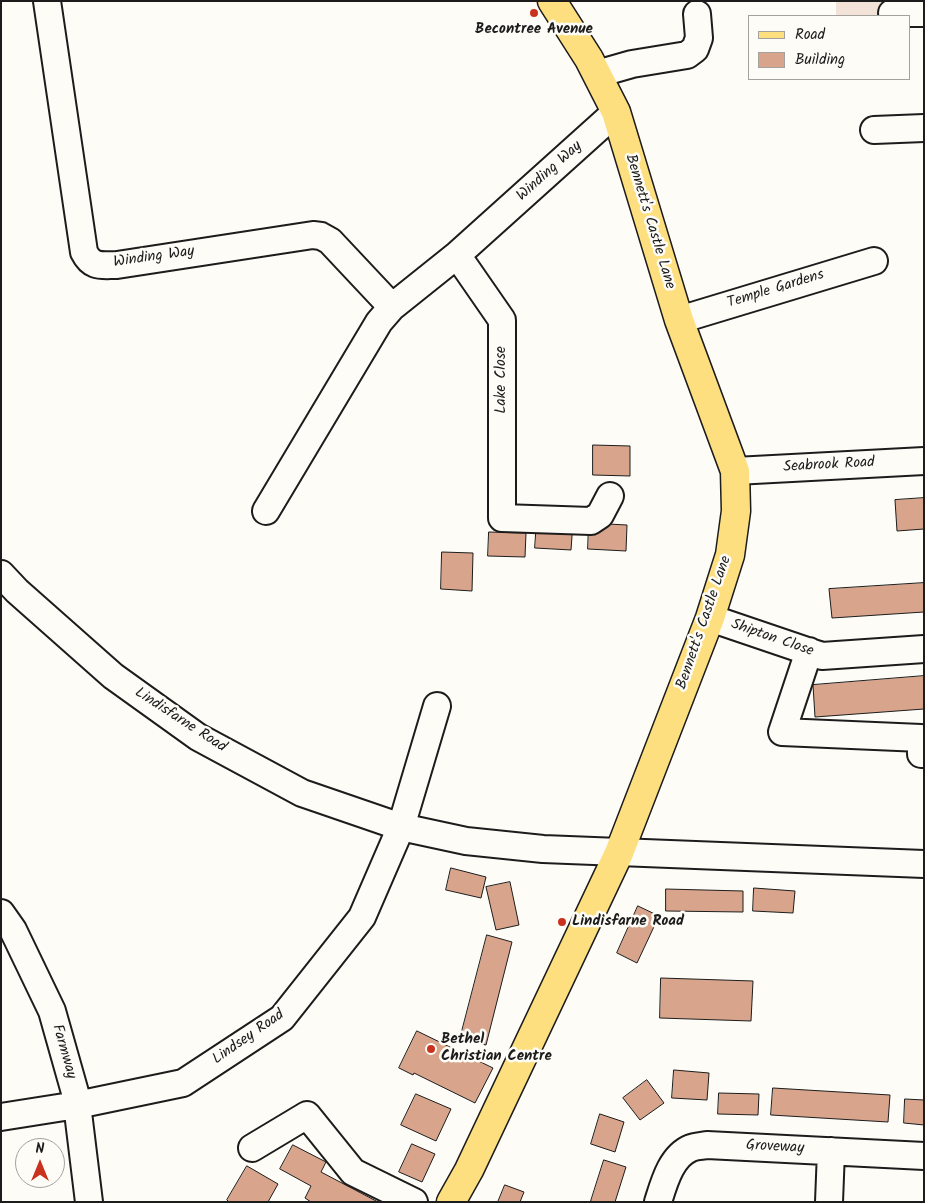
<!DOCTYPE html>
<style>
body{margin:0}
#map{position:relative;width:925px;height:1203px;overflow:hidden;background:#fdfcf7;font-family:Kalam,sans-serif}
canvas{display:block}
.frame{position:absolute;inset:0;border:2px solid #1c1c1c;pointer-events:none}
.legend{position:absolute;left:748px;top:15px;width:162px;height:65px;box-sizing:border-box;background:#fdfcf7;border:1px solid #a3a29f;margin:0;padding:6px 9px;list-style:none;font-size:15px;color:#1c1c1c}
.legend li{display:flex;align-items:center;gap:10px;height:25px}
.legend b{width:25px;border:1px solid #a3a29f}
.north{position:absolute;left:15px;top:1138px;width:50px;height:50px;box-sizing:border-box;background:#fdfcf7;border:1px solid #a3a29f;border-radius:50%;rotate:0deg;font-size:14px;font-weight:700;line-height:20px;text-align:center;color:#1c1c1c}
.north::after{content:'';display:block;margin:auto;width:18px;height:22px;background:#c8321e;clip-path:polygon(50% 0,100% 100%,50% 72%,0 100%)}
</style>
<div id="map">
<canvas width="925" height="1203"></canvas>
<div class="frame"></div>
<ul class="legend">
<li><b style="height:6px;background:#fedf80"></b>Road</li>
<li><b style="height:14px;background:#d8a58c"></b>Building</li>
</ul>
<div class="north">N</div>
</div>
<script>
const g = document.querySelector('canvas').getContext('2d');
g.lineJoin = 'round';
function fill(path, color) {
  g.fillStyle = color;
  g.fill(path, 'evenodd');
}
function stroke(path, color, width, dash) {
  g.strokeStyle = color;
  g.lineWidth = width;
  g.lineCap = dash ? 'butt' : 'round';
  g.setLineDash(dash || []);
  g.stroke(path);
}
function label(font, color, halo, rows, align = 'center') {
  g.font = font + ' Kalam,sans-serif';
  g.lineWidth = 5;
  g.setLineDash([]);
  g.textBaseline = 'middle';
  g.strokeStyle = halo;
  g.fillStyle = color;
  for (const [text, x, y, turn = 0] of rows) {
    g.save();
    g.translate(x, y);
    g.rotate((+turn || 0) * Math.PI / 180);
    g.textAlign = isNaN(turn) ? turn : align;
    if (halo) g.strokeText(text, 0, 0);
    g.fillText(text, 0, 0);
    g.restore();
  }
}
fill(new Path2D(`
 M836,1H924L909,16H836Z`), '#f2e2d7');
const building = new Path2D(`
 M593,445L630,446V476L593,475Z
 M924,498V529L897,531L895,500Z
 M537,520L573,522L571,550L535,548Z
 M589,523L627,525L626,551L588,549Z
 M489,532L526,533L525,557L488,556Z
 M442,552L473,553L472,591L441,589Z
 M924,583V612L832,618L829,589Z
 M924,676V709L815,717L813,685Z
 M451,868L486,877L481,898L446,890Z
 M510,882L519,925L496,930L486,887Z
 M754,888L795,891L793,913L753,911Z
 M666,889L743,891V912L666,911Z
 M638,906L659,916L637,963L617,953Z
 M487,935L512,942L486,1045L460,1039Z
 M661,978L753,981L751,1021L660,1018Z
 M417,1031L493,1068L475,1103L414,1073L413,1075L399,1068Z
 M674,1070L709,1073L707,1100L672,1098Z
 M647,1080L664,1103L640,1120L623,1098Z
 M773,1088L890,1095L888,1122L771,1115Z
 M719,1093L759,1094L758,1115L718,1114Z
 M416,1094L451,1109L436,1141L401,1125Z
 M905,1099L924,1100V1125L904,1123Z
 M600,1114L624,1122L615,1152L591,1144Z
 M412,1144L435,1154L422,1182L399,1172Z
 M293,1145L326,1162L321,1172L378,1202H311L305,1198L311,1186L280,1169Z
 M604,1160L626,1167L615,1202H593L591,1201Z
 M247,1166L278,1184L268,1202H229L227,1200Z
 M505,1185L524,1192L520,1202H498Z`);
fill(building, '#d8a58c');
stroke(building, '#1c1c1c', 1);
const minor = new Path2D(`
 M47,1L84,252C92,268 101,265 117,265L313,235L321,236L330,241L392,307
 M892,13H924
 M597,74L632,64L687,55L695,49L699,38L697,14
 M874,130L924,128
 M457,255L502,320V518L591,521L600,515L610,496
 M679,320L874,261
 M735,471L924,461
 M266,511L379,322L392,307L457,255L616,112
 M1,574L17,591L113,676L198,737L302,793L401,827L466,841L543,849L924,864
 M710,618L822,656L924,649
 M809,651L782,732L921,738V754
 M1,913L13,930L52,1011L76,1096L89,1202
 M1,1117L77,1105L183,1083L282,1018L362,917L401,827L437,706
 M252,1148L307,1115L353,1172L414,1202
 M658,1202C664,1183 671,1156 691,1148C695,1146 702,1146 707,1145L924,1156
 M829,1202L831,1151`);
const major = new Path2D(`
 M451,1202L469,1170L619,853L710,618L730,555L736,511L735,471L679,320L616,112L589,59L552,1`);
stroke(minor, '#1c1c1c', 30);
stroke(major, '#1c1c1c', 31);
stroke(minor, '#fdfcf7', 26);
stroke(major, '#fedf80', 28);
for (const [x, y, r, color] of [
 [534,13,5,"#c8321e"],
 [562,922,5,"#c8321e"],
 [431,1049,5,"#c8321e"]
]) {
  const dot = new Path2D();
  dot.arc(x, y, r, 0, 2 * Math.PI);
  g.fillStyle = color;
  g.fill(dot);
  stroke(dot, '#fdfcf7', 2);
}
label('bold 15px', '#1c1c1c', '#fdfcf7', [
 ["Becontree Avenue",534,30,"center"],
 ["Lindisfarne Road",572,922],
 ["Bethel",441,1040],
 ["Christian Centre",441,1057]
], 'left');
label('15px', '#1c1c1c', '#fdfcf7', [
 ["Winding Way",550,172,-42],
 ["Bennett's Castle Lane",649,222,73],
 ["Winding Way",154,258,-8],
 ["Temple Gardens",776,290,-17],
 ["Lake Close",502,380,-90],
 ["Seabrook Road",829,466,-3],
 ["Bennett's Castle Lane",705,623,-71],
 ["Shipton Close",772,639,19],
 ["Lindisfarne Road",180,721,33],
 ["Lindsey Road",249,1038,-35],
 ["Farmway",63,1052,74],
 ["Groveway",775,1148,3]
]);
</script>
